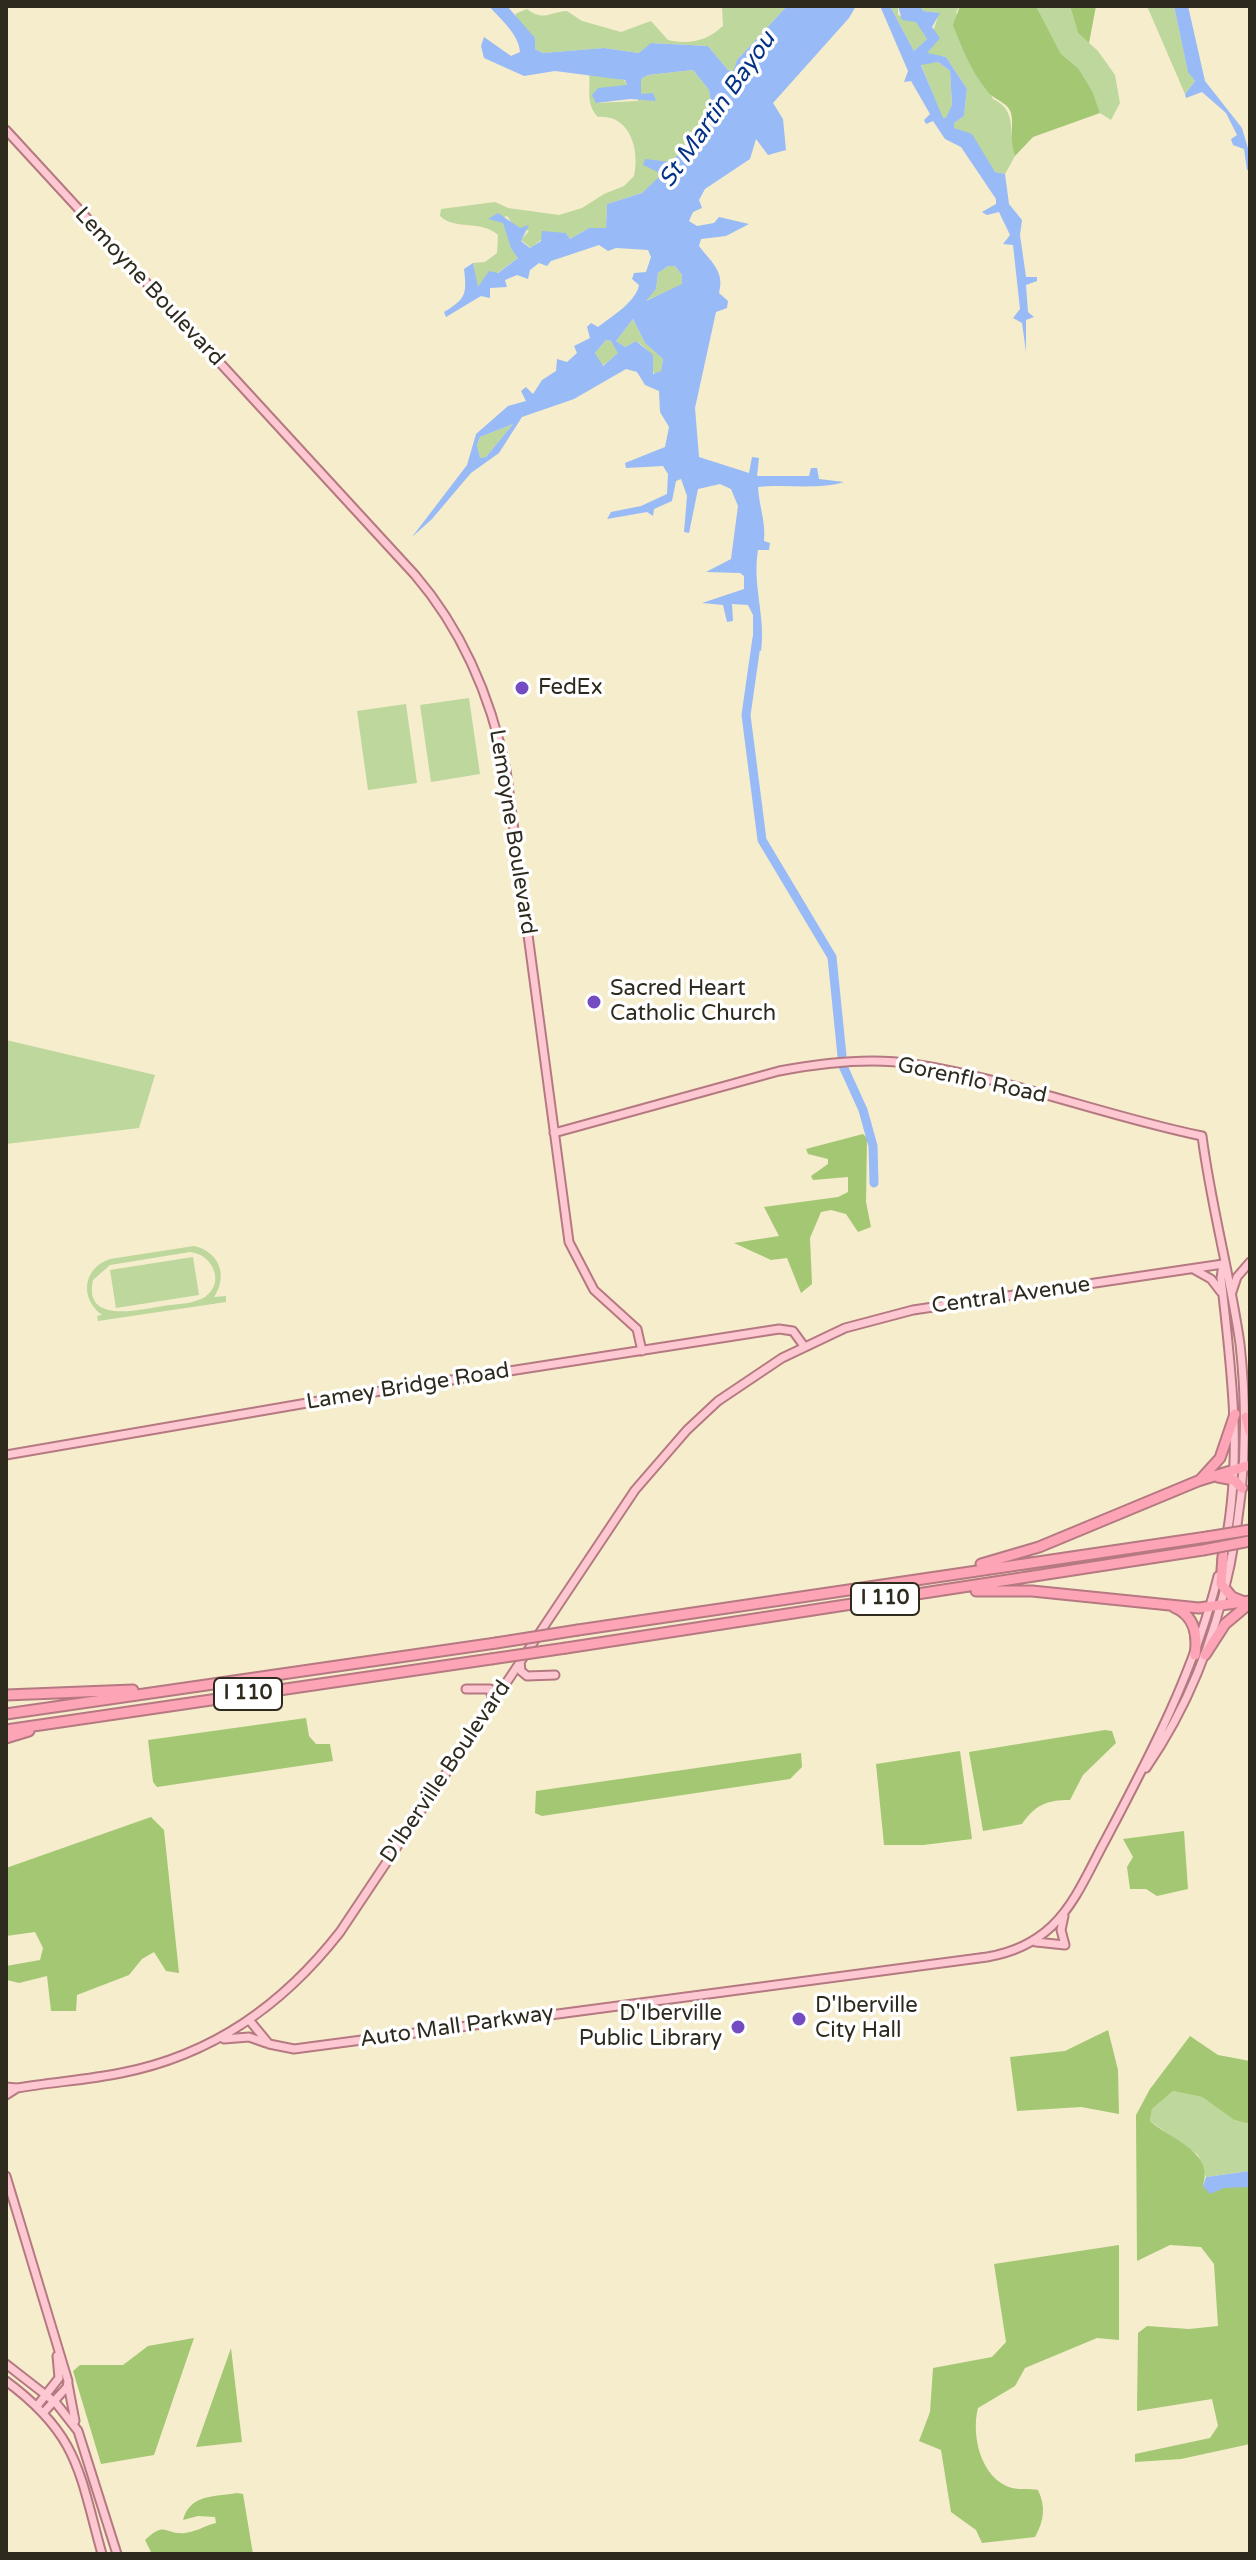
<!DOCTYPE html>
<style>
body{margin:0}
#map{position:relative;width:1256px;height:2560px;overflow:hidden;background:#f6edcd;font-family:"Varela Round",sans-serif}
canvas{display:block}
.frame{position:absolute;inset:0;border:8px solid #2e2a1e;pointer-events:none}
</style>
<div id="map">
<canvas width="1256" height="2560"></canvas>
<div class="frame"></div>
</div>
<script>
const g = document.querySelector('canvas').getContext('2d');
g.lineJoin = 'round';
function fill(path, color) {
  g.fillStyle = color;
  g.fill(path, 'evenodd');
}
function trace(path, color, width, dash) {
  g.strokeStyle = color;
  g.lineWidth = width;
  g.lineCap = dash ? 'butt' : 'round';
  g.setLineDash(dash || []);
  g.stroke(path);
}
function write(font, color, halo, rows, align = 'center') {
  g.font = font + ' "Varela Round",sans-serif';
  g.lineWidth = 7;
  g.setLineDash([]);
  g.textBaseline = 'middle';
  g.strokeStyle = halo;
  g.fillStyle = color;
  for (const [text, x, y, turn = 0] of rows) {
    g.save();
    g.translate(x, y);
    g.rotate((+turn || 0) * Math.PI / 180);
    g.textAlign = isNaN(turn) ? turn : align;
    if (halo) g.strokeText(text, 0, 0);
    g.fillText(text, 0, 0);
    g.restore();
  }
}
fill(new Path2D(`
 M722 6H787L737 60 734 72 728 70 708 46 652 43 639 53 604 48 543 53 535 49 515 14 527 9C544 22 549 12 567 11L582 21 621 32 651 21 668 40C690 45 706 41 723 26Z
 M890 6H898V15L916 21 927 39 914 51Z
 M920 6H960L956 12 993 99C1018 110 1008 133 1015 156L1005 174 995 172C978 152 979 143 954 128V123L964 116 967 89 946 57 926 54 939 13 923 11Z
 M1036 6H1070L1078 33 1098 51 1115 75 1120 103 1111 120 1100 113 1078 68 1061 54Z
 M1147 6H1174L1188 71 1195 81 1185 94Z
 M938 62 950 71 952 106 947 118 943 119 921 64Z
 M693 70 709 90 714 122 670 162 644 165 663 174 642 193 607 204 606 228H589L570 239 566 233 548 234 531 248 521 240 529 231 514 226 507 216 497 220 503 223 519 257 477 288 473 263 485 262 497 253 498 235C480 219 456 231 440 216L441 209 495 202 508 208 559 215 582 208 604 194 624 186 634 176C640 150 630 114 598 117 585 103 591 90 589 72L624 80 627 85 596 103 638 101 641 79 648 75Z
 M668 266H675L682 275V285L645 301 656 289 658 273Z
 M633 319 645 343 663 359 661 371 654 374C650 357 653 352 636 341L625 347 616 341Z
 M606 340 611 341 619 353 602 366 595 353Z
 M513 424 486 457 480 459 477 445 480 437Z
 M469 698 480 774 431 782 420 705Z
 M406 704 417 783 368 790 357 711Z
 M6 1040 155 1075 139 1128 6 1144Z
 M194 1246C220 1252 228 1276 214 1297L226 1296V1302L98 1321 97 1316 102 1315C79 1298 83 1268 110 1259ZM190 1252C212 1254 226 1282 205 1297 194 1304 176 1304 163 1306 138 1310 83 1324 93 1280L110 1265Z
 M193 1257 199 1295 116 1308 110 1270Z
 M1173 2091 1202 2097 1234 2120 1250 2124V2171L1206 2177 1198 2155 1150 2121 1152 2109Z`), '#bdd79d');
fill(new Path2D(`
 M960 6H1036L1061 54 1078 68 1092 91 1100 113 1033 137 1015 156C1009 138 1014 127 1011 113 1008 102 994 100 988 92 971 71 963 50 953 25Z
 M1070 6H1096L1089 43 1078 33Z
 M863 1134 867 1138 866 1202 871 1227 858 1232 846 1214 831 1210 821 1212 810 1238 812 1284 801 1293 787 1258 771 1260 734 1243 779 1236 764 1207 838 1197 848 1192V1177L813 1180 811 1176 828 1164V1159L808 1154 806 1149Z
 M306 1718 309 1736 316 1744H330L333 1761 157 1787 153 1782 148 1740Z
 M1105 1730 1112 1731 1116 1743 1083 1775 1070 1800C1047 1800 1035 1805 1022 1824L983 1831 969 1752Z
 M960 1751 972 1839 923 1845H884L876 1764Z
 M801 1753 802 1767 790 1779 542 1816 535 1813 536 1791Z
 M151 1817 164 1830 179 1973 166 1971 154 1952 142 1959 129 1975 77 1995 76 2011H51L47 1976 19 1983 7 1980 6 1966 40 1960 43 1948 35 1932 6 1936V1868Z
 M1184 1831 1188 1889 1157 1896 1146 1889H1130L1127 1867 1133 1857 1123 1839Z
 M1108 2030 1118 2070 1119 2114 1081 2107 1017 2111 1010 2057 1065 2051Z
 M1190 2036 1218 2055 1250 2061V2124L1234 2120 1202 2097 1173 2091 1152 2109 1150 2121C1170 2139 1215 2152 1203 2186L1250 2187V2444L1181 2459 1135 2462V2454L1210 2438 1218 2426 1212 2399 1137 2411 1138 2333 1147 2326 1189 2329 1218 2326 1214 2264 1201 2247 1170 2245 1137 2261 1136 2115 1150 2089Z
 M1119 2245V2340L1097 2338 1025 2368 1015 2386 978 2408C971 2434 980 2479 1012 2488 1020 2490 1030 2488 1038 2490 1046 2507 1044 2521 1035 2537L982 2543 976 2530 951 2512 941 2450 919 2441 930 2412 933 2368 992 2357 1006 2342 994 2264Z
 M194 2338 154 2455 101 2464 73 2371 80 2365H123L148 2346Z
 M231 2348 242 2442 196 2447Z
 M237 2493 243 2494 253 2554H152L145 2540C166 2520 164 2535 185 2533 196 2532 206 2525 216 2523L215 2517 198 2516 183 2520C190 2494 214 2497 237 2493Z`), '#a3c773');
fill(new Path2D(`
 M489 6H507L535 38V49L543 53 604 48 639 53 651 43 708 46 728 70 733 72 737 60 787 6H856L849 18 773 103 783 119 786 150 768 155 756 139 750 159 705 189 699 200 702 208 693 212 689 221 697 226 714 223 719 217 749 224 726 236 701 239 699 246C711 262 725 271 719 293L728 301 727 308 716 312 695 408 699 457 749 473 752 457 759 458 757 476H809L811 468H817L819 479 844 482C819 490 786 484 758 487 759 506 766 522 764 541L770 543 769 550H758C752 585 766 617 761 651L753 648V615L748 605 732 604 733 621 727 622 723 605 702 603 744 589V576L740 573 706 572 731 559 738 506 731 489 720 484 698 489 689 533 684 532 687 496 681 479 676 481 672 501 654 509 653 516 647 512 607 519 611 512 641 506 667 494 668 474 663 466 626 468 625 463 665 447 669 427 660 412 659 391 645 385 637 372 626 369 574 399 522 417 499 453 471 473 432 519 412 537 467 465 476 434 508 406 526 401 521 391 526 387 533 394 542 380 556 371 557 359 567 362 577 353 574 346 590 338 587 327 591 323 598 327C611 317 636 302 639 285L632 279 634 273 646 272 651 257 648 250 616 248 608 251 599 245 551 261 547 266 539 263 530 270 528 279 517 275 505 280 507 287 490 288V298L481 296 446 317 444 312C466 299 467 294 464 269L473 263 478 287 489 271 498 273 518 258 511 248 503 223 488 219 498 213 520 228 529 225 521 241 530 248 541 241 542 231 566 233 570 239 589 228H606L607 204 642 193 662 174 643 165 645 159 670 162 714 121 709 90 693 70 648 75 641 79V94L653 93 656 101 630 99 596 103 592 95 598 88 627 85 625 80 555 71 524 76 484 58 481 46 484 37 511 56 520 52C519 34 500 19 489 6ZM668 266H675L682 275V284L646 301 656 289 658 273ZM633 319 645 343 663 359 661 371 653 374V355L636 341 625 347 616 341ZM606 340 611 341 618 353 603 366 595 353ZM513 424 486 457 480 458 477 445 480 437Z
 M880 6H890L914 51 927 39 916 22 902 20 898 6H920L923 11 940 13 932 27 940 38 927 53 946 57 967 89 964 116 954 123V128L972 134 995 172 1005 174 1009 204 1022 220 1020 235 1026 277H1037V281L1026 285 1028 312 1034 317 1026 320V352L1022 323 1013 318 1020 309 1013 245 1003 244 1010 235 999 212 987 215 982 212 996 204V199L961 147 945 139 933 121 926 124 924 120 930 114 911 81 904 82 908 71ZM938 62 950 71 952 105 946 118H943L921 65Z
 M1174 6H1188L1205 81 1242 128 1250 155V170H1247L1244 149 1233 145 1231 139 1237 135 1226 113 1202 92 1186 98 1185 94 1195 81 1188 72Z
 M1250 2171V2187L1224 2188 1210 2194 1203 2186 1206 2177Z`), '#98baf6');
trace(new Path2D(`
 M757 638 746 715 762 840 832 957 843 1066 863 1110 873 1146 874 1183`), '#98baf6', 9);
const major = new Path2D(`
 M6 130 415 575C463 631 491 698 506 770L569 1242 594 1290 637 1329 642 1351
 M554 1133 779 1071C821 1063 870 1057 913 1064 1011 1079 1105 1116 1202 1136 1211 1206 1230 1274 1240 1344 1256 1488 1229 1648 1146 1768
 M1195 1270 1211 1279 1221 1292
 M1232 1292 1237 1277 1250 1262
 M6 1455 336 1398 779 1329 793 1331 804 1346
 M1222 1560C1244 1463 1232 1375 1221 1278L1223 1264
 M520 1661 521 1671 527 1676 555 1675
 M466 1689H490L493 1702
 M1064 1916 1061 1930 1065 1945
 M1036 1942 1065 1945
 M250 2021 269 2044 294 2049 987 1957C1011 1953 1033 1944 1052 1926 1076 1903 1090 1868 1106 1839 1151 1754 1195 1670 1218 1576
 M224 2039 249 2037 266 2043
 M6 2087 17 2088C52 2082 87 2080 121 2073 213 2055 283 2005 340 1932L635 1490 687 1430 718 1401 782 1358 845 1328 913 1310 1223 1264
 M6 2095 17 2088
 M6 2176 68 2381 67 2387 44 2412
 M6 2364 56 2403 78 2431 117 2554
 M6 2381C79 2435 79 2472 102 2554
 M68 2384 75 2421
 M37 2406 59 2378 57 2356`);
const highway = new Path2D(`
 M1246 1417 1250 1432
 M1218 1477 1234 1480 1242 1488
 M1200 1480 1220 1458 1235 1414
 M1223 1556 1221 1584 1232 1597 1242 1601
 M981 1564 1039 1547 1198 1481 1250 1465
 M976 1591H1032L1199 1608 1250 1601
 M1174 1607C1195 1616 1198 1635 1195 1655
 M578 1630 1207 1537
 M566 1648 1203 1550
 M1205 1655 1225 1624 1250 1603
 M6 1695 133 1690
 M6 1714 496 1643
 M6 1730 491 1659
 M6 1738 29 1731`);
trace(major, '#b57981', 11);
trace(highway, '#b57981', 13);
trace(major, '#fec8d3', 7);
trace(highway, '#fda4b6', 9);
const highwayBridge = new Path2D(`
 M1207 1537 1250 1530
 M1203 1550 1250 1541
 M496 1643 578 1630
 M491 1659 566 1648`);
trace(highwayBridge, '#b57981', 13, []);
trace(highwayBridge, '#fda4b6', 9);
for (const [x, y, r, color] of [
 [522,688,8,"#734bc3"],
 [594,1002,8,"#734bc3"],
 [799,2019,8,"#734bc3"],
 [738,2027,8,"#734bc3"]
]) {
  const dot = new Path2D();
  dot.arc(x, y, r, 0, 2 * Math.PI);
  g.fillStyle = color;
  g.fill(dot);
  trace(dot, '#fff', 3);
}
for (const [x, y, w] of [
 [885,1599,68],
 [248,1694,68]
]) {
  const box = new Path2D();
  box.roundRect(x - w / 2, y - 16, w, 32, 6);
  g.fillStyle = '#fff';
  g.fill(box);
  trace(box, '#2e2a1e', 2);
}
write('bold 20px', '#2e2a1e', null, [
 ["I 110",885,1599],
 ["I 110",248,1694]
]);
write('22px', '#2e2a1e', '#fff', [
 ["Lemoyne Boulevard",149,287,47],
 ["Lemoyne Boulevard",512,832,81],
 ["Gorenflo Road",972,1081,12],
 ["Central Avenue",1011,1296,-8],
 ["Lamey Bridge Road",408,1387,-9],
 ["D'Iberville Boulevard",446,1772,-56],
 ["Auto Mall Parkway",457,2027,-8]
]);
write('22px', '#2e2a1e', '#fff', [
 ["FedEx",538,688],
 ["Sacred Heart",610,989],
 ["Catholic Church",610,1014],
 ["D'Iberville",815,2006],
 ["City Hall",815,2031],
 ["D'Iberville",722,2014,"right"],
 ["Public Library",722,2039,"right"]
], 'left');
write('italic 24px', '#053286', '#fff', [
 ["St Martin Bayou",718,110,-55]
]);
</script>
